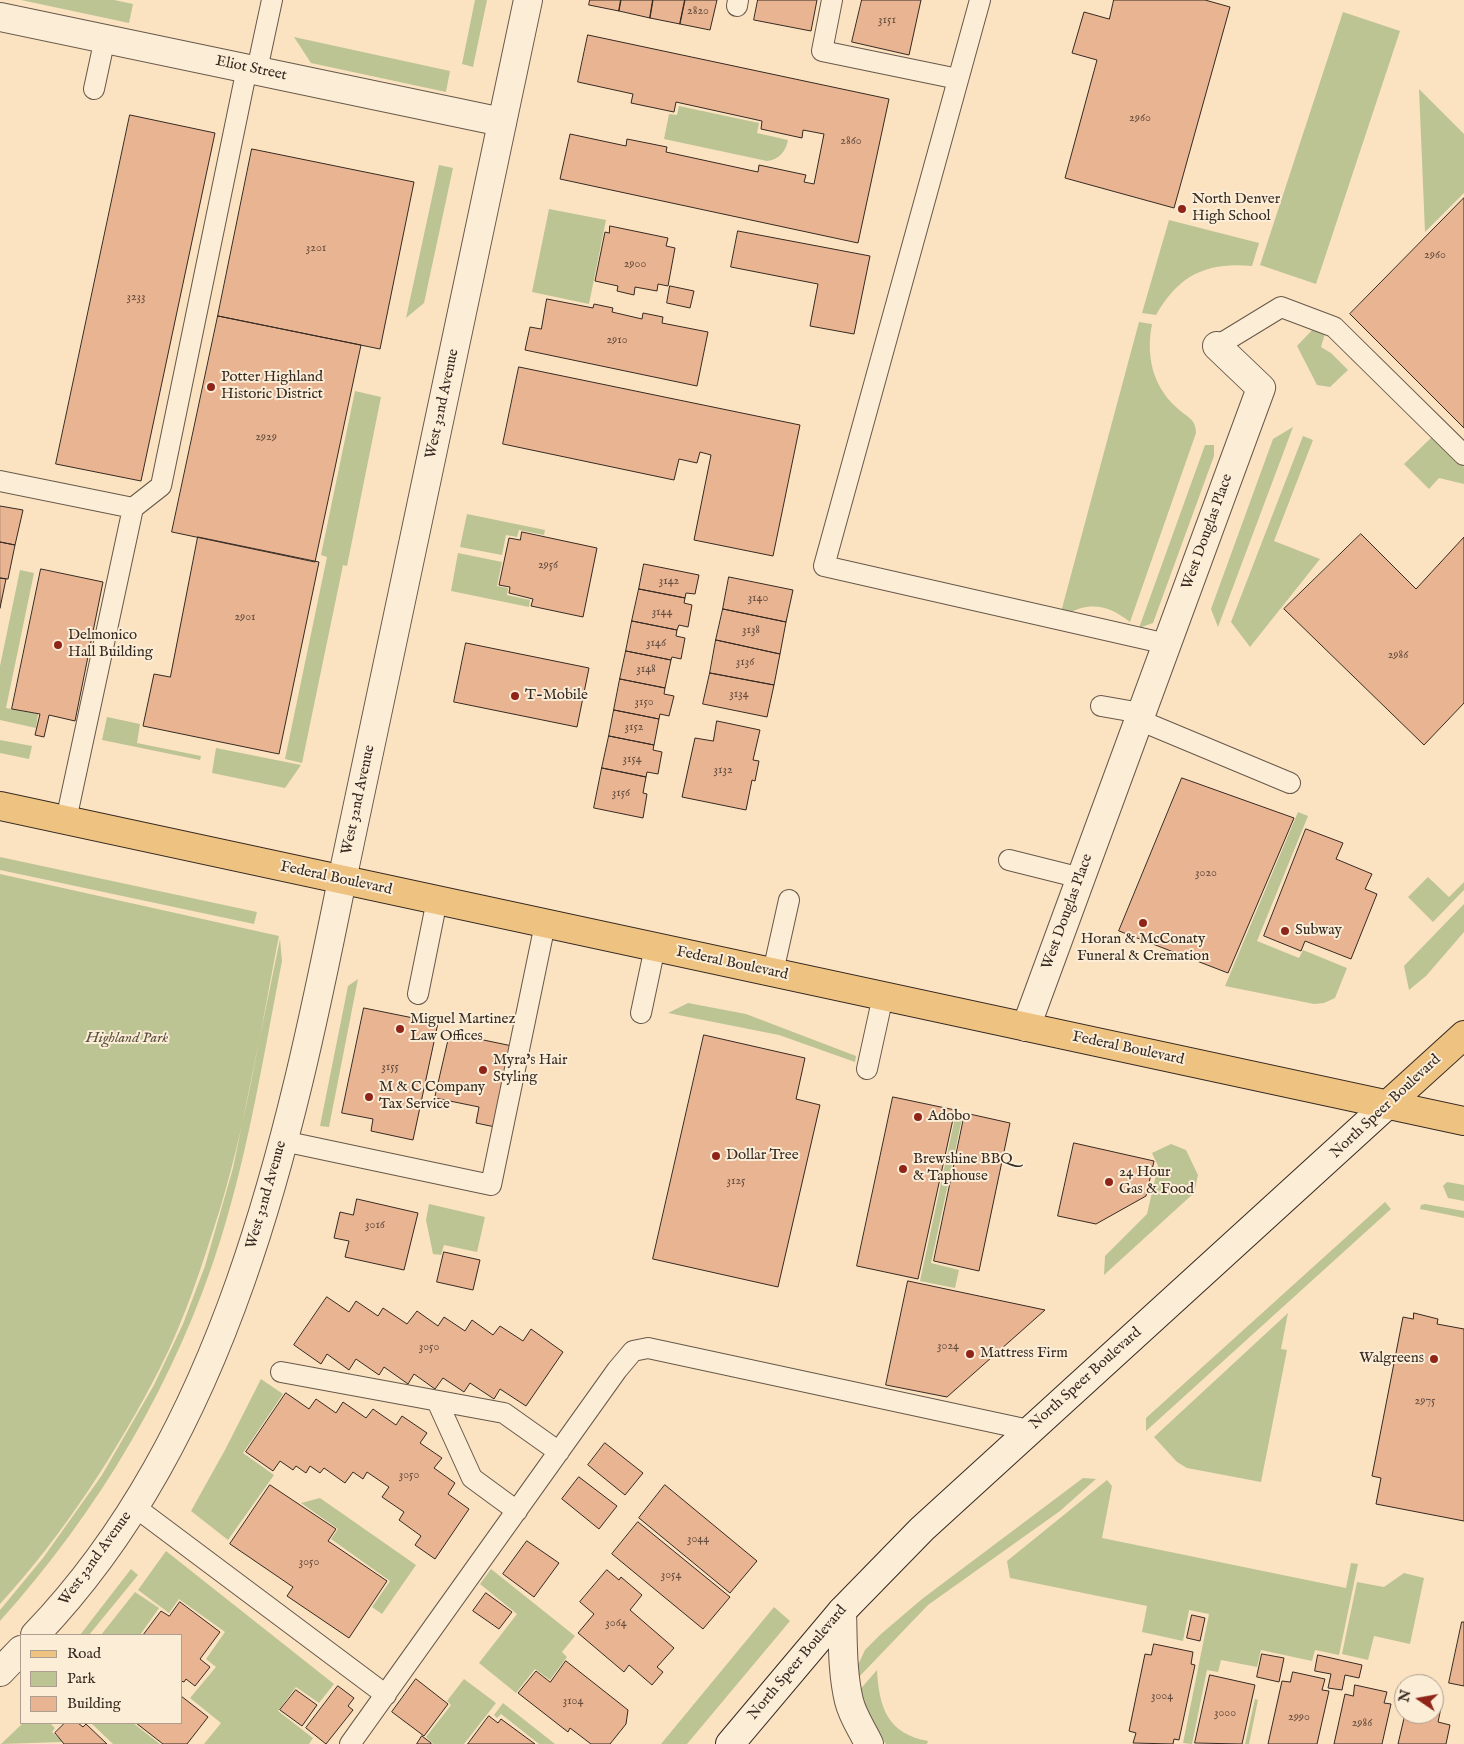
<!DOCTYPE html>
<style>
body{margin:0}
#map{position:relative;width:1464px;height:1744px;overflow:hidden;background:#fbe3c1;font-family:"IM FELL English",serif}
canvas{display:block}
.legend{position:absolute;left:20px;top:1634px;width:162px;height:90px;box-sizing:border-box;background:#fcedd7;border:1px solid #ad9f8f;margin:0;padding:6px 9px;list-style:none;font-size:15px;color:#362a22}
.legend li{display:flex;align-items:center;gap:10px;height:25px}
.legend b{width:25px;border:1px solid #ad9f8f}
.north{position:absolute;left:1394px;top:1674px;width:50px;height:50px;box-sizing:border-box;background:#fcedd7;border:1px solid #ad9f8f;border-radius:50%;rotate:282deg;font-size:14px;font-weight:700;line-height:20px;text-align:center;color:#362a22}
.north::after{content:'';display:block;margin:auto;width:18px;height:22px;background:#8f2418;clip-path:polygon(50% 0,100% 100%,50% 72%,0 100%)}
</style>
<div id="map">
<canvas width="1464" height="1744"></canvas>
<ul class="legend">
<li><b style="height:6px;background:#eec280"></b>Road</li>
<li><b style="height:14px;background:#bcc494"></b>Park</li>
<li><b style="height:14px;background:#e9b492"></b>Building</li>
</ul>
<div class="north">N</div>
</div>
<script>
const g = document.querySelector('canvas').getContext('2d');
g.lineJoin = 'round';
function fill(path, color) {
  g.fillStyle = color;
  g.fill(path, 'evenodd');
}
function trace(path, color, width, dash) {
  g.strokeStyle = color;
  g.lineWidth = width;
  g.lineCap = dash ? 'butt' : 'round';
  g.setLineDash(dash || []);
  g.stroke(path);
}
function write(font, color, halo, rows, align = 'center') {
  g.font = font + ' "IM FELL English",serif';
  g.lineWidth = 4;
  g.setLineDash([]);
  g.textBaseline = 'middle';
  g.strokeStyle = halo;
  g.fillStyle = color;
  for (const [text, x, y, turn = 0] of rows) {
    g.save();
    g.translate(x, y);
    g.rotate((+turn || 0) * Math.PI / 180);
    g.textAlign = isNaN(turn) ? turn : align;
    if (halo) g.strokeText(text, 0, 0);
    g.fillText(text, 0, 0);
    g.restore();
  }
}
fill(new Path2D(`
 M21 0H114L133 4 129 23Z
 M475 0H487L473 67 462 64Z
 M1343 12 1400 31 1316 284 1260 265Z
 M294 37 450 71 446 92 311 63Z
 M1419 89 1464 134V193L1425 232Z
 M679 106 759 123 757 133 788 140C786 151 779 160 767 161L664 139 669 114 677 115Z
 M439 165 453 168 424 303 406 318Z
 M549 209 606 220 589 304 532 292Z
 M1169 220 1259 243 1252 266C1206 262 1179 275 1156 315L1142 313Z
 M1139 322 1152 324C1146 355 1152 385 1176 407 1186 417 1196 418 1196 433L1130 622C1110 606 1090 601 1068 614L1061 612Z
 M1315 327 1326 330 1321 347 1331 353 1348 370 1330 387 1317 385 1297 346Z
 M355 391 381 397 347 566 343 565 302 763 285 759 327 557 321 555Z
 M1293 427 1218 627 1211 609 1273 439Z
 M1303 436 1313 440 1274 541 1320 559 1250 647 1231 622Z
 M1433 436 1464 467V484L1439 478 1429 489 1404 464Z
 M1205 445H1214V456L1153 623 1139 628Z
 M467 514 545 530 544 535 519 530 517 537 506 535 502 555 460 547Z
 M458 553 502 562 497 586 508 588 507 595 530 600 529 607 451 591Z
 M20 570 34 573 6 708 38 714 36 728 0 720V666Z
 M107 717 140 724 137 743 201 756 200 760 102 740Z
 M0 740 32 746 29 759 0 753Z
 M216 748 301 765 285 788 212 773Z
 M1298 812 1308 816 1257 941 1299 958 1303 950 1347 968 1335 998 1324 1003 1314 1004 1225 986Z
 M0 857 257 912 254 924 0 870Z
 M0 874 279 936C261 1027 247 1120 220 1209 203 1262 186 1317 160 1368 117 1452 64 1534 0 1604Z
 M1428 877 1449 897 1464 882V890L1433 922 1408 897Z
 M1464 904V932L1426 976 1409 990 1404 966Z
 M280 939 282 961C264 1053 249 1148 221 1238 177 1380 99 1511 0 1621V1610L43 1558 102 1475 154 1385 183 1324 205 1266 233 1168Z
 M358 979 329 1127 320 1126 348 986Z
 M688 1003 746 1014 856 1056 855 1062 779 1035 668 1013Z
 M956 1113 963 1114 931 1263 959 1270 955 1288 920 1281Z
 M1171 1144 1186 1150 1198 1175 1194 1193 1104 1275 1105 1256 1147 1214 1158 1166 1152 1153Z
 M1447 1182 1464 1185V1201L1448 1198 1443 1186Z
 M1385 1202 1391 1209 1146 1431V1418Z
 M429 1204 485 1217 477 1252 444 1245 441 1255 433 1254 426 1220Z
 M1425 1204 1464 1211V1218L1420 1209 1421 1205Z
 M1288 1313 1281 1349 1287 1350 1261 1482 1187 1468 1177 1462 1154 1437Z
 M261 1379 283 1394 243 1453 274 1475 228 1540 191 1511 225 1450Z
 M1083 1478 1096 1479 1060 1511 928 1605 857 1679V1667L865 1650 881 1634 922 1599Z
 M1107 1480 1112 1486 1102 1538 1346 1588 1351 1563 1358 1564 1339 1655 1315 1650 1312 1661 1261 1650 1257 1667 1221 1660 1218 1672 1207 1670 1192 1744 1183 1743 1209 1614 1189 1610 1183 1641 1142 1632 1147 1606 1010 1578 1007 1561Z
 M320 1498 416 1565 382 1614 372 1607 390 1581 331 1539 338 1529 301 1503Z
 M166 1551 334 1684 319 1703 296 1687 278 1711 313 1738 309 1744H204L221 1723 190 1698 216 1667 206 1659 225 1632 179 1599 169 1613 138 1590Z
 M131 1569 138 1575 89 1635H80Z
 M491 1569 575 1636 562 1652 567 1657 550 1680 535 1669 516 1693 479 1663 517 1614 480 1584Z
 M1404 1573 1424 1578 1410 1644 1374 1636 1368 1660 1342 1654 1357 1582 1384 1587Z
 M135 1592 159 1608 140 1635H101Z
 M774 1607 790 1621 687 1744H661Z
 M877 1670C879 1708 888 1734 928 1741L927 1744H886L868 1721 857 1693Z
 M464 1679 496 1703 464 1744H433L426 1737 451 1705 447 1701Z
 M1255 1699 1258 1700 1249 1744H1245Z
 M503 1703 555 1744H539L501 1714 497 1718 494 1715Z
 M23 1723H50L55 1728 52 1732 63 1742 1 1744Z
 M91 1723H133L160 1744H113Z`), '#bcc494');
const building = new Path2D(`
 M590 0H621L619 11 589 5Z
 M621 0H653L650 18 619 11Z
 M653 0H685L680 24 650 18Z
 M685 0H717L710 30 680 24Z
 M758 0H817L811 31 754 20Z
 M862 0H921L909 55 852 42Z
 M1114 0H1205L1230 7 1174 208 1065 178 1097 60 1072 53 1084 12 1109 19Z
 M588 35 889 99 858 243 560 179 570 134 626 146 627 139 667 147 666 152 758 172 759 165 806 175 804 182 814 184 824 134 803 130 802 138 761 129 762 121 676 102 674 112 631 103 633 94 578 82Z
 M130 115 215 133 141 481 56 464Z
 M252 149 414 182 380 349 218 316Z
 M1464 198V428L1350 314Z
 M610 226 668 238 666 246 675 248 668 286 658 284 657 291 635 287 634 295 617 291 618 286 595 281 605 232 609 233Z
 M738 231 870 256 854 334 810 326 818 284 731 267Z
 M670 286 694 291 690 308 667 303Z
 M547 299 593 308 594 304 613 308 612 312 642 319 643 313 663 317 662 323 708 332 697 386 525 350 530 327 541 329Z
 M218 316 361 345 315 562 172 532Z
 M519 367 800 425 773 556 694 540 711 455 700 452 697 463 679 459 674 480 503 444Z
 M0 506 23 510 15 545 0 542Z
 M522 532 597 548 583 617 531 606 533 599 509 593 510 587 499 585 509 538 520 540Z
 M1361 534 1416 589 1464 537V703L1424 745 1284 609Z
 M198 537 319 562 279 754 143 726 154 674 170 677Z
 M0 542 15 545 8 579 0 578Z
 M644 564 699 575 695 594 686 593 685 598 639 589Z
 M41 569 103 582 75 721 49 715 44 737 35 735 40 714 12 709Z
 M729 577 793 590 786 622 723 609Z
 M0 578 6 579 0 608Z
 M639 589 685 598 684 603 692 605 688 627 679 625 677 630 632 621Z
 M723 609 786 622 780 654 716 640Z
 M632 621 677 630 676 636 685 638 681 659 672 657 671 660 626 651Z
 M716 640 780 654 774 685 710 673Z
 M466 643 589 668 577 727 454 702Z
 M626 651 671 660 665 688 620 679Z
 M710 673 774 685 767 717 703 704Z
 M620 679 665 688 664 694 674 696 669 716 660 714 659 719 614 710Z
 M614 710 659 719 654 745 609 736Z
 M717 721 760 730 753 760 759 761 755 781 752 780 746 810 682 797 695 738 713 741Z
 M609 736 654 745 653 750 662 752 658 774 647 772 646 777 602 768Z
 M602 768 646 777 643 793 647 794 643 818 594 808Z
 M1182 778 1294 818 1228 973 1119 931Z
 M1306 829 1343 843 1336 859 1372 874 1365 889 1377 894 1351 959 1305 941 1301 951 1264 936Z
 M364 1008 438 1023 413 1140 371 1131 373 1119 342 1113Z
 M450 1033 517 1047 500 1128 476 1123 479 1107 435 1098Z
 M704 1035 805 1058 796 1099 820 1105 778 1287 653 1259Z
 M893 1097 955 1110 918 1279 857 1266Z
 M965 1113 1010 1123 979 1271 934 1261Z
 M1074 1143 1154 1161 1146 1196 1096 1224 1058 1216Z
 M357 1199 418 1213 404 1270 345 1257 349 1241 334 1238 340 1212 353 1215Z
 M444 1252 480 1260 473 1290 437 1282Z
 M908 1281 1045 1310 947 1397 886 1385Z
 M327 1297 349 1312 356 1301 378 1316 383 1308 407 1324 417 1311 438 1326 444 1317 465 1331 472 1320 493 1335 500 1326 523 1341 531 1329 563 1352 526 1406 500 1389 494 1399 470 1383 464 1392 443 1378 435 1389 414 1374 408 1384 384 1367 379 1375 356 1359 349 1370 327 1354 321 1364 294 1345Z
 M1414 1313 1438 1319 1437 1324 1464 1329V1521L1376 1504 1381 1478 1372 1476 1403 1317 1413 1319Z
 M286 1393 309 1409 316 1399 336 1413 343 1402 366 1418 373 1409 396 1425 402 1416 427 1433 420 1443 442 1458 434 1468 455 1483 448 1494 469 1509 435 1559 415 1545 421 1536 399 1520 404 1512 382 1497 389 1487 367 1472 363 1479 353 1472 345 1483 324 1468 320 1473 310 1466 306 1473 296 1466 293 1470 280 1461 273 1471 246 1452Z
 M605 1443 643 1473 625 1495 588 1465Z
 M579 1477 617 1506 599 1529 562 1499Z
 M270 1485 336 1529 328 1541 387 1581 349 1638 287 1596 293 1587 230 1544Z
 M665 1485 757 1561 730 1593 639 1518Z
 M638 1522 730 1597 703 1629 612 1554Z
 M527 1541 559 1563 534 1597 503 1574Z
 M607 1570 619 1580 621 1577 642 1595 630 1610 674 1648 657 1667 663 1672 652 1685 629 1665 624 1672 578 1633 594 1614 580 1602Z
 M486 1593 512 1612 499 1629 473 1611Z
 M180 1602 220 1632 200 1659 210 1667 195 1686 186 1679 184 1682 181 1681V1635H143L161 1611 169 1616Z
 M1192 1615 1205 1618 1200 1641 1187 1638Z
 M1462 1622H1464V1686L1449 1683Z
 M1154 1644 1193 1652 1191 1664 1195 1665 1179 1740 1174 1739 1173 1744 1133 1743 1136 1733 1129 1731 1145 1654 1151 1655Z
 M1262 1654 1284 1658 1279 1682 1257 1677Z
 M1318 1655 1362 1665 1359 1678 1345 1675 1342 1690 1328 1688 1331 1674 1315 1671Z
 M566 1661 628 1710 626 1724 610 1744H591L570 1728 568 1732 518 1693 536 1671 550 1682Z
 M1293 1672 1325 1679 1322 1690 1329 1691 1317 1744H1268L1282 1681 1290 1682Z
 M1210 1675 1255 1685 1242 1744 1195 1743Z
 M416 1679 448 1704 424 1736 392 1712Z
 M1355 1685 1387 1692 1384 1703 1391 1704 1382 1744H1334L1345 1694 1353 1696Z
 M338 1686 354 1698 348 1706 353 1710 326 1744 306 1728Z
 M296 1690 317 1705 302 1726 280 1710Z
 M181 1696 208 1717 187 1744H163L136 1723H181Z
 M1434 1706 1441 1708 1438 1722 1450 1725 1446 1744H1398L1405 1714 1416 1717 1417 1714H1434Z
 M489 1716 498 1723 501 1719 535 1744H468Z
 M65 1723H78L83 1727 86 1724 107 1744H64L55 1733Z
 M422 1736 431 1743V1744H417Z`);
fill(building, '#e9b492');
trace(building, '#362a22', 1);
const service = new Path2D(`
 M832 0 822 51 958 79
 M980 0 824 566 1167 644
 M737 6 738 0
 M257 70 272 0
 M94 89 105 38
 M1217 346 1281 307 1334 327 1464 455
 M0 481 133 508
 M1101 706 1141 713
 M1139 720 1290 783
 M66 820 133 508 161 486 247 68
 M1009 860 1081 878
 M773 972 789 900
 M418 994 437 900
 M641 1013 655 947
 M867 1069 883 996
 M283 1141 491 1185 545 924
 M281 1372 504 1413 559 1452
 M437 1401 472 1478 517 1511
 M135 1507 386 1695
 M350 1744 617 1370 633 1351 648 1348 1029 1430`);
const minor = new Path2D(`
 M0 17 502 122
 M1026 1027 1261 388 1217 346
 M842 1611C843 1641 842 1672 849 1701 853 1717 862 1729 869 1744
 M35 1635C227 1435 289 1143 342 880
 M0 1672 21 1650`);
const tertiary = new Path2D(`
 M342 880 528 0`);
const secondary = new Path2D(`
 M730 1744 842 1611 922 1529 1387 1105`);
const primary = new Path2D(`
 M0 806 1464 1121
 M1387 1105 1464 1035`);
trace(service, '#67584a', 22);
trace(minor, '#67584a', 30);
trace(tertiary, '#67584a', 30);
trace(secondary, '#362a22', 30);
trace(primary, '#362a22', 30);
trace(service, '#fcedd7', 20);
trace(minor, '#fcedd7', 28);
trace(tertiary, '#fcedd7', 28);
trace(secondary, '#fcedd7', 28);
trace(primary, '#eec280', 28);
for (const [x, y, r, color] of [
 [1182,209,5,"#8f2418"],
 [211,387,5,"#8f2418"],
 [58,645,5,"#8f2418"],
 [515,696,5,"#8f2418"],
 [1143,923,5,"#8f2418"],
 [1285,931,5,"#8f2418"],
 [400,1029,5,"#8f2418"],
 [483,1070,5,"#8f2418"],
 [369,1097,5,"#8f2418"],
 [918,1117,5,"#8f2418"],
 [716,1156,5,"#8f2418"],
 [903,1169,5,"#8f2418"],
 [1109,1182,5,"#8f2418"],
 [970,1354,5,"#8f2418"],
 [1434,1359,5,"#8f2418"]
]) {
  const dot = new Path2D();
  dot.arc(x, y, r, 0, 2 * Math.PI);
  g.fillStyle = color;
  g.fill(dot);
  trace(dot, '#fcedd7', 2);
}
write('12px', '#634c3e', null, [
 ["2820",698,12],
 ["3151",887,21],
 ["2960",1140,119],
 ["2860",851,142],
 ["3201",316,249],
 ["2960",1435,256],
 ["2900",635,265],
 ["3233",136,298],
 ["2910",617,341],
 ["2929",266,438],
 ["2956",548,566],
 ["3142",669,582],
 ["3140",758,599],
 ["3144",662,613],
 ["2901",245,618],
 ["3138",751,631],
 ["3146",656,644],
 ["2986",1398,656],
 ["3136",745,663],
 ["3148",646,670],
 ["3134",739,695],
 ["3150",644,703],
 ["3152",634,728],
 ["3154",632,760],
 ["3132",723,771],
 ["3156",621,794],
 ["3020",1206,874],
 ["3155",390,1068],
 ["3125",736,1182],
 ["3016",375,1226],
 ["3024",948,1347],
 ["3050",429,1348],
 ["2975",1425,1402],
 ["3050",409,1476],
 ["3044",698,1540],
 ["3050",309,1563],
 ["3054",671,1576],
 ["3064",616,1624],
 ["3004",1162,1697],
 ["3104",573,1702],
 ["3000",1225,1714],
 ["2990",1299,1718],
 ["2986",1362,1724]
]);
write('15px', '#362a22', '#fcedd7', [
 ["Eliot Street",251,69,12],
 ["West 32nd Avenue",443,404,-78],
 ["West Douglas Place",1208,532,-70],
 ["West 32nd Avenue",359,800,-78],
 ["Federal Boulevard",336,879,12],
 ["West Douglas Place",1068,912,-70],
 ["Federal Boulevard",732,964,12],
 ["Federal Boulevard",1128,1049,12],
 ["North Speer Boulevard",1386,1107,-43],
 ["West 32nd Avenue",267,1195,-74],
 ["North Speer Boulevard",1086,1379,-42],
 ["West 32nd Avenue",96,1559,-54],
 ["North Speer Boulevard",798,1663,-50]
]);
write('15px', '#362a22', '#fcedd7', [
 ["North Denver",1192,200],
 ["High School",1192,217],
 ["Potter Highland",221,378],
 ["Historic District",221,395],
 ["Delmonico",68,636],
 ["Hall Building",68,653],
 ["T-Mobile",525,696],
 ["Subway",1295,931],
 ["Horan & McConaty",1143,940,"center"],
 ["Funeral & Cremation",1143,957,"center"],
 ["Miguel Martinez",410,1020],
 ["Law Offices",410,1037],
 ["Myra's Hair",493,1061],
 ["Styling",493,1078],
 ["M & C Company",379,1088],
 ["Tax Service",379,1105],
 ["Adobo",928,1117],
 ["Dollar Tree",726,1156],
 ["Brewshine BBQ",913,1160],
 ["& Taphouse",913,1177],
 ["24 Hour",1119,1173],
 ["Gas & Food",1119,1190],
 ["Mattress Firm",980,1354],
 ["Walgreens",1424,1359,"right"]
], 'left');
write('italic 15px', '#58503e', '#fcedd7', [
 ["Highland Park",127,1039]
]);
</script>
